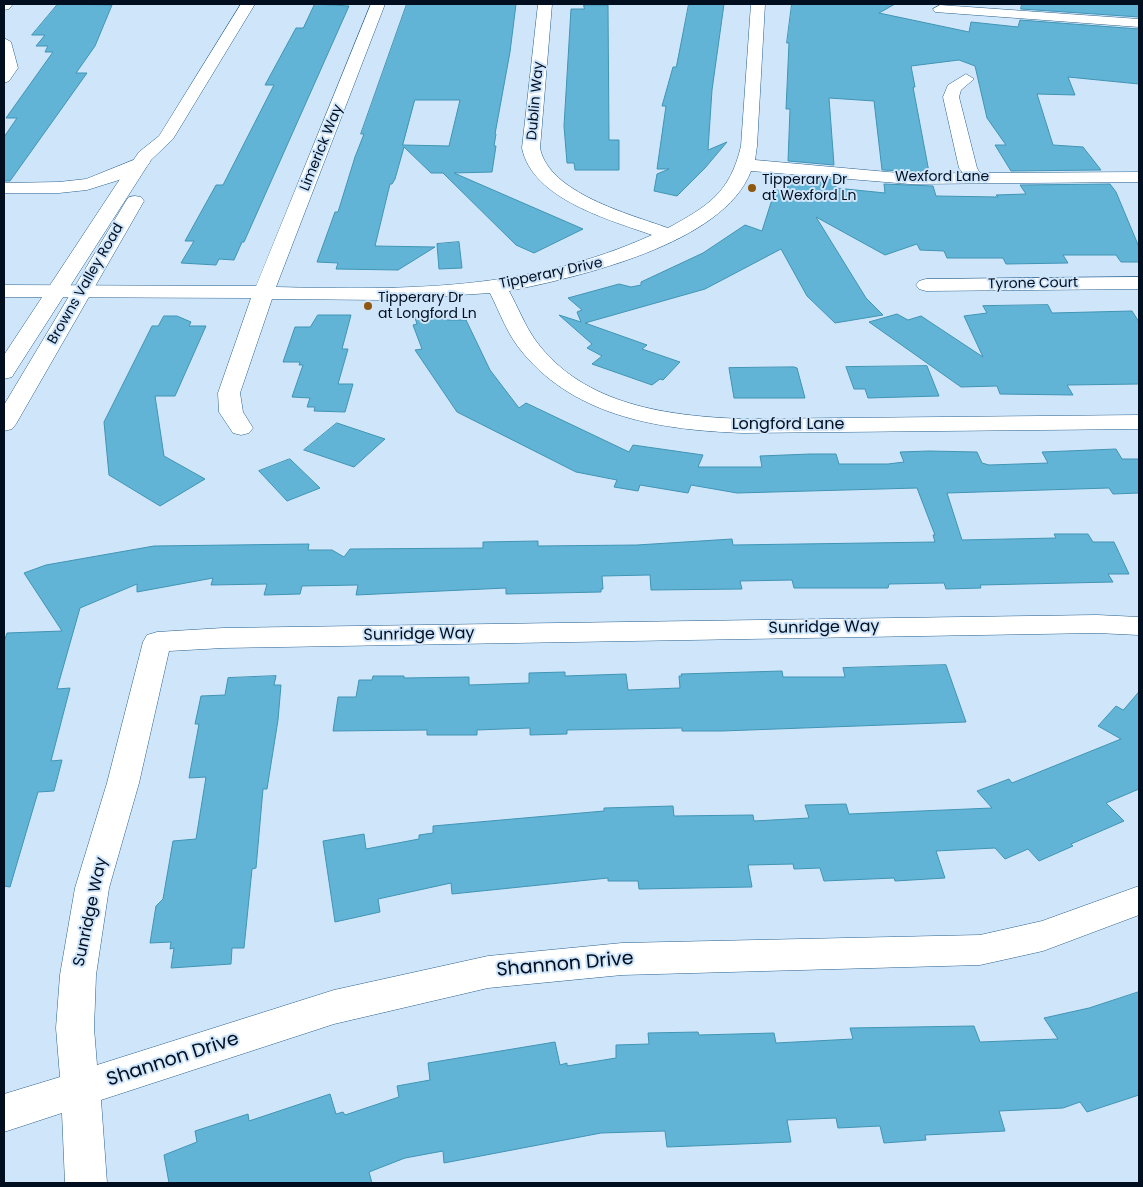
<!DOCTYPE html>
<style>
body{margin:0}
#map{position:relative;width:1143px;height:1187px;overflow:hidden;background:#cfe5fa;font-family:Poppins,sans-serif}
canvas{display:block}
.frame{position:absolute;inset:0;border:5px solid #000e20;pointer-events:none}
</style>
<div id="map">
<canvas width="1143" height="1187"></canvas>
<div class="frame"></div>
</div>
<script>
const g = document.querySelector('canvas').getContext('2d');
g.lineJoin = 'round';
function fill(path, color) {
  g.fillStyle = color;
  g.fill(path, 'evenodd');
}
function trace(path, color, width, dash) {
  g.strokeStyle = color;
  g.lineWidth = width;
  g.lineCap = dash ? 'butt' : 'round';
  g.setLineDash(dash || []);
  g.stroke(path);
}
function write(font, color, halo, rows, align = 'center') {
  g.font = font + ' Poppins,sans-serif';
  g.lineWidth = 4;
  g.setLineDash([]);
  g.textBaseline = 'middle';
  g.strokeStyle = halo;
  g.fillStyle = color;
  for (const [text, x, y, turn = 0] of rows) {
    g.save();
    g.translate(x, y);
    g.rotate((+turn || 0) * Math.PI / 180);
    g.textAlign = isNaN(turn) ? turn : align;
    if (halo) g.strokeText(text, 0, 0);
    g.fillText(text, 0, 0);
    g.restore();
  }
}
const building = new Path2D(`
 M58 4 112 5 95 46 76 73H87L10 181H4V137L17 118H6L53 52H45L48 46H36L45 35H32Z
 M315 4 349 6 244 242H242L234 260 219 259 216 265 181 263 194 241H185L216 185H223L274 85H265L296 28H303Z
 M407 4H516L510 52 495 134H496L494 146H496L492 172 454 173 583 229 534 253 516 245 443 173H431L404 147 395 179 392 184H390L375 246 435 247 398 270 336 269 338 263 317 262 335 212H338L355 157 364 134H361ZM415 100H460L449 146 403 145Z
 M689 4H724L712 90 708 150 727 142 705 168 677 196 654 191 657 174 669 169H657L666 106H662L673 67H676Z
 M792 4H895L879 13 969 32 971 22 1018 27 1020 20 1139 29V84L1068 77 1075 95 1037 94 1053 145 1083 147 1101 170 1011 171 995 145H1006L987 118 975 66 959 60 911 66 915 87H913L929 172 882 170 874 101 829 98 834 165 788 161 790 109H786L789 43H787Z
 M1022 4H1139V17L1021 9Z
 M584 5H608L609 140H619V170H575L574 163H567L564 126 571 9H584Z
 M787 176 835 180 836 188 885 193 884 184 933 186 936 196 998 197 996 195 1026 194 1020 185 1110 184 1116 192 1139 247V262H1121L1116 255H1063L1068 263 1006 264 1003 258H947L944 251 920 250 917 244 885 255 816 217 866 298 883 315 835 323 807 296 781 249 705 289 585 323 647 345 642 349 680 362 663 380 660 379 652 385 592 364 602 356 587 348 592 344 559 315 581 322 577 312 582 310 568 298 619 284 631 287 641 285V282L703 253 745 225 762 231 775 190 787 191Z
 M459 242 462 268 439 269 437 244Z
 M1048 305 1052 313 1132 311 1139 322V384L1067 385 1073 395 1000 394 997 386 961 387 869 322 897 314 908 320 921 316 983 357 964 316 987 313 983 306Z
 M318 315H351L342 349H348L338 384H353L345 412 314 411 315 407H307L310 398 292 397 303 365H299L300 362H283L295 327H310Z
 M444 315 447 320H466L490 370 519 408 526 403 629 452 633 445 703 455 698 467H762L760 456 810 454H836L839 464H888L904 462 900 452 929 451 977 452 982 463 989 465 1048 463 1042 452 1116 449 1122 459H1139V493L1113 494 1109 488 947 493 962 540 1056 538 1054 534H1088L1093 542H1114L1129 574H1108L1113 582 980 585 981 588 946 589 944 583 889 584 888 588H794L792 580 740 581 742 589 651 590 650 575 602 576 603 589H601V592L506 594V588L356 595 358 585 302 586 300 594 264 595 267 584 211 585 213 578 137 592V584L80 608 57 689 70 688 51 761 62 760 54 791 38 792 10 887 4 886V642L7 633 62 631 24 573 46 565 154 546 309 544 308 550H332L344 557 350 549 483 548V542L538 541V546L637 545 732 539 733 545 935 542 933 535H935L917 488 737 493 691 485 688 493 640 485 638 491 614 487 617 480 576 472 457 412 415 350 422 349 413 325 417 324 415 318Z
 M164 316H177L191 322 189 326H206L175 396H155L164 456 205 479 160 506 109 475 104 422 152 326H158Z
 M927 366 939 396 868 398 865 389H854L846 367Z
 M794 367 797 368 805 398H734L729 368Z
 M337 423 385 439 354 467 304 450Z
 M290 459 320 488 287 501 259 471Z
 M946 665 966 722 722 731H682V728L567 730V734L530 735V728L477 730V735H427V730L333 731 338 697H356L359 680H372L373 676H404V678L469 677V685L529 683V673L565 672V676L626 674 628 690 680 688 679 676H682L681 674 782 671 783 677H845L843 668Z
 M276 676 274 685H281L278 720 267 789H263L256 868 252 869 244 948H232L231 964 171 968 174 948 170 949 171 942 150 943 156 906 163 899 173 841 196 839 206 777 189 778 199 724H195L201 696 225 695 228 678Z
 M1139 692V789L1106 803 1124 821 1071 844 1073 846 1039 861 1028 849 1005 859 995 848 936 851 945 878 895 881 894 878 824 881 820 868 794 869 793 864 748 865 752 887 639 889 638 881H608V878L452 894 451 883 378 899 380 912 335 922 323 841 364 834 366 849 419 839V835L433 833V826L604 811V808L673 806 674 816 753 815 754 821 809 818 805 805 846 804 849 814 992 808 977 791 1009 779 1012 783 1121 739 1098 726 1116 706 1123 710Z
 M1139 992V1095L1087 1112 1080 1102 1063 1108 999 1111 1005 1131 925 1135 926 1140 884 1143 880 1126 838 1128 836 1118 787 1120 791 1142 667 1147 665 1131 601 1133 444 1163 443 1151 405 1158 369 1172 372 1183H169L164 1155 197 1142 195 1131 248 1114 249 1121 330 1094 336 1114 343 1112 345 1115 399 1097 397 1086 430 1080 428 1063 555 1042 560 1065 567 1063V1066L616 1058V1045L649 1044 648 1033 698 1032 699 1035 774 1033 776 1043 853 1039 850 1028 974 1026 980 1042 1058 1039 1044 1018 1089 1008Z`);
fill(building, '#62b4d6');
trace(building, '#4094b4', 1);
const minor = new Path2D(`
 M4 4H13L9 9 4 10Z
 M371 4H385L276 287C409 290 528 291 652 235 610 220 532 199 522 148L538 4H552L540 148C549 193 629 214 668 228 708 206 730 193 741 146L751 4H765L757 146 755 160 910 174 963 173 959 168 943 97 948 85 966 74 974 79 961 90 959 97 977 168 980 173 1139 172V182L910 184 751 171C724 244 578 277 509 291 518 307 525 326 536 341 584 406 669 416 743 419L1139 415V429L743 433C663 430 577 418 523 353 508 336 500 313 490 293L385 300 272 299 240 393 243 412 253 428 249 433 241 435 233 433 219 412 218 393 251 298 4 297V285L256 286Z
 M940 5 1139 19V27L935 12 933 9Z
 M4 38 11 42 18 68 9 81 4 83Z
 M141 157 147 158 150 162 147 166 119 180 87 190 59 193H4V183L59 182 86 179Z
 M1139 277V289L926 291 919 289 916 285 919 281 926 279Z
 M1097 615 1139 617V635L1097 633 223 648 169 651 139 783 109 888 96 975 94 1028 97 1065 334 990 488 956 622 943 980 935 1042 921 1139 886V915L1043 951 980 965 622 975 488 988 334 1024 101 1100 107 1183H65L62 1113 4 1132V1094L60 1077 56 1028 60 975 75 888 107 783 143 642 147 635 157 632 223 628Z`);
const major = new Path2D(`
 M241 4H255L173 139 151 160 15 372 12 377 4 379V355L116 185 139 152 159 136Z
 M135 196 141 197 144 201 16 424 12 429 4 431V405L126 201 129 197Z`);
trace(minor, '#29608d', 1);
trace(major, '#29608d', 1);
fill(minor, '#fff');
fill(major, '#fff');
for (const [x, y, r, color] of [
 [752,188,5,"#8f580e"],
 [368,306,5,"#8f580e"]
]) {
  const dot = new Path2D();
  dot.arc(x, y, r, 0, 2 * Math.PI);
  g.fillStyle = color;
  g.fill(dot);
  trace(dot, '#cfe5fa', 2);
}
write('14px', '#000e20', '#cfe5fa', [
 ["Dublin Way",536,101,-85],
 ["Limerick Way",322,148,-68],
 ["Wexford Lane",942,177],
 ["Tipperary Drive",551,274,-12],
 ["Browns Valley Road",86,284,-60],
 ["Tyrone Court",1033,284,-1]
]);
write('14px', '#000e20', '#cfe5fa', [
 ["Tipperary Dr",762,180],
 ["at Wexford Ln",762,196],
 ["Tipperary Dr",378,298],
 ["at Longford Ln",378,314]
], 'left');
write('16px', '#000e20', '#cfe5fa', [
 ["Longford Lane",788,425],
 ["Sunridge Way",824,628,-1],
 ["Sunridge Way",419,635,-1],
 ["Sunridge Way",91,912,-78]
]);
write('19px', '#000e20', '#cfe5fa', [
 ["Shannon Drive",565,965,-5],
 ["Shannon Drive",173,1060,-18]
]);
</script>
